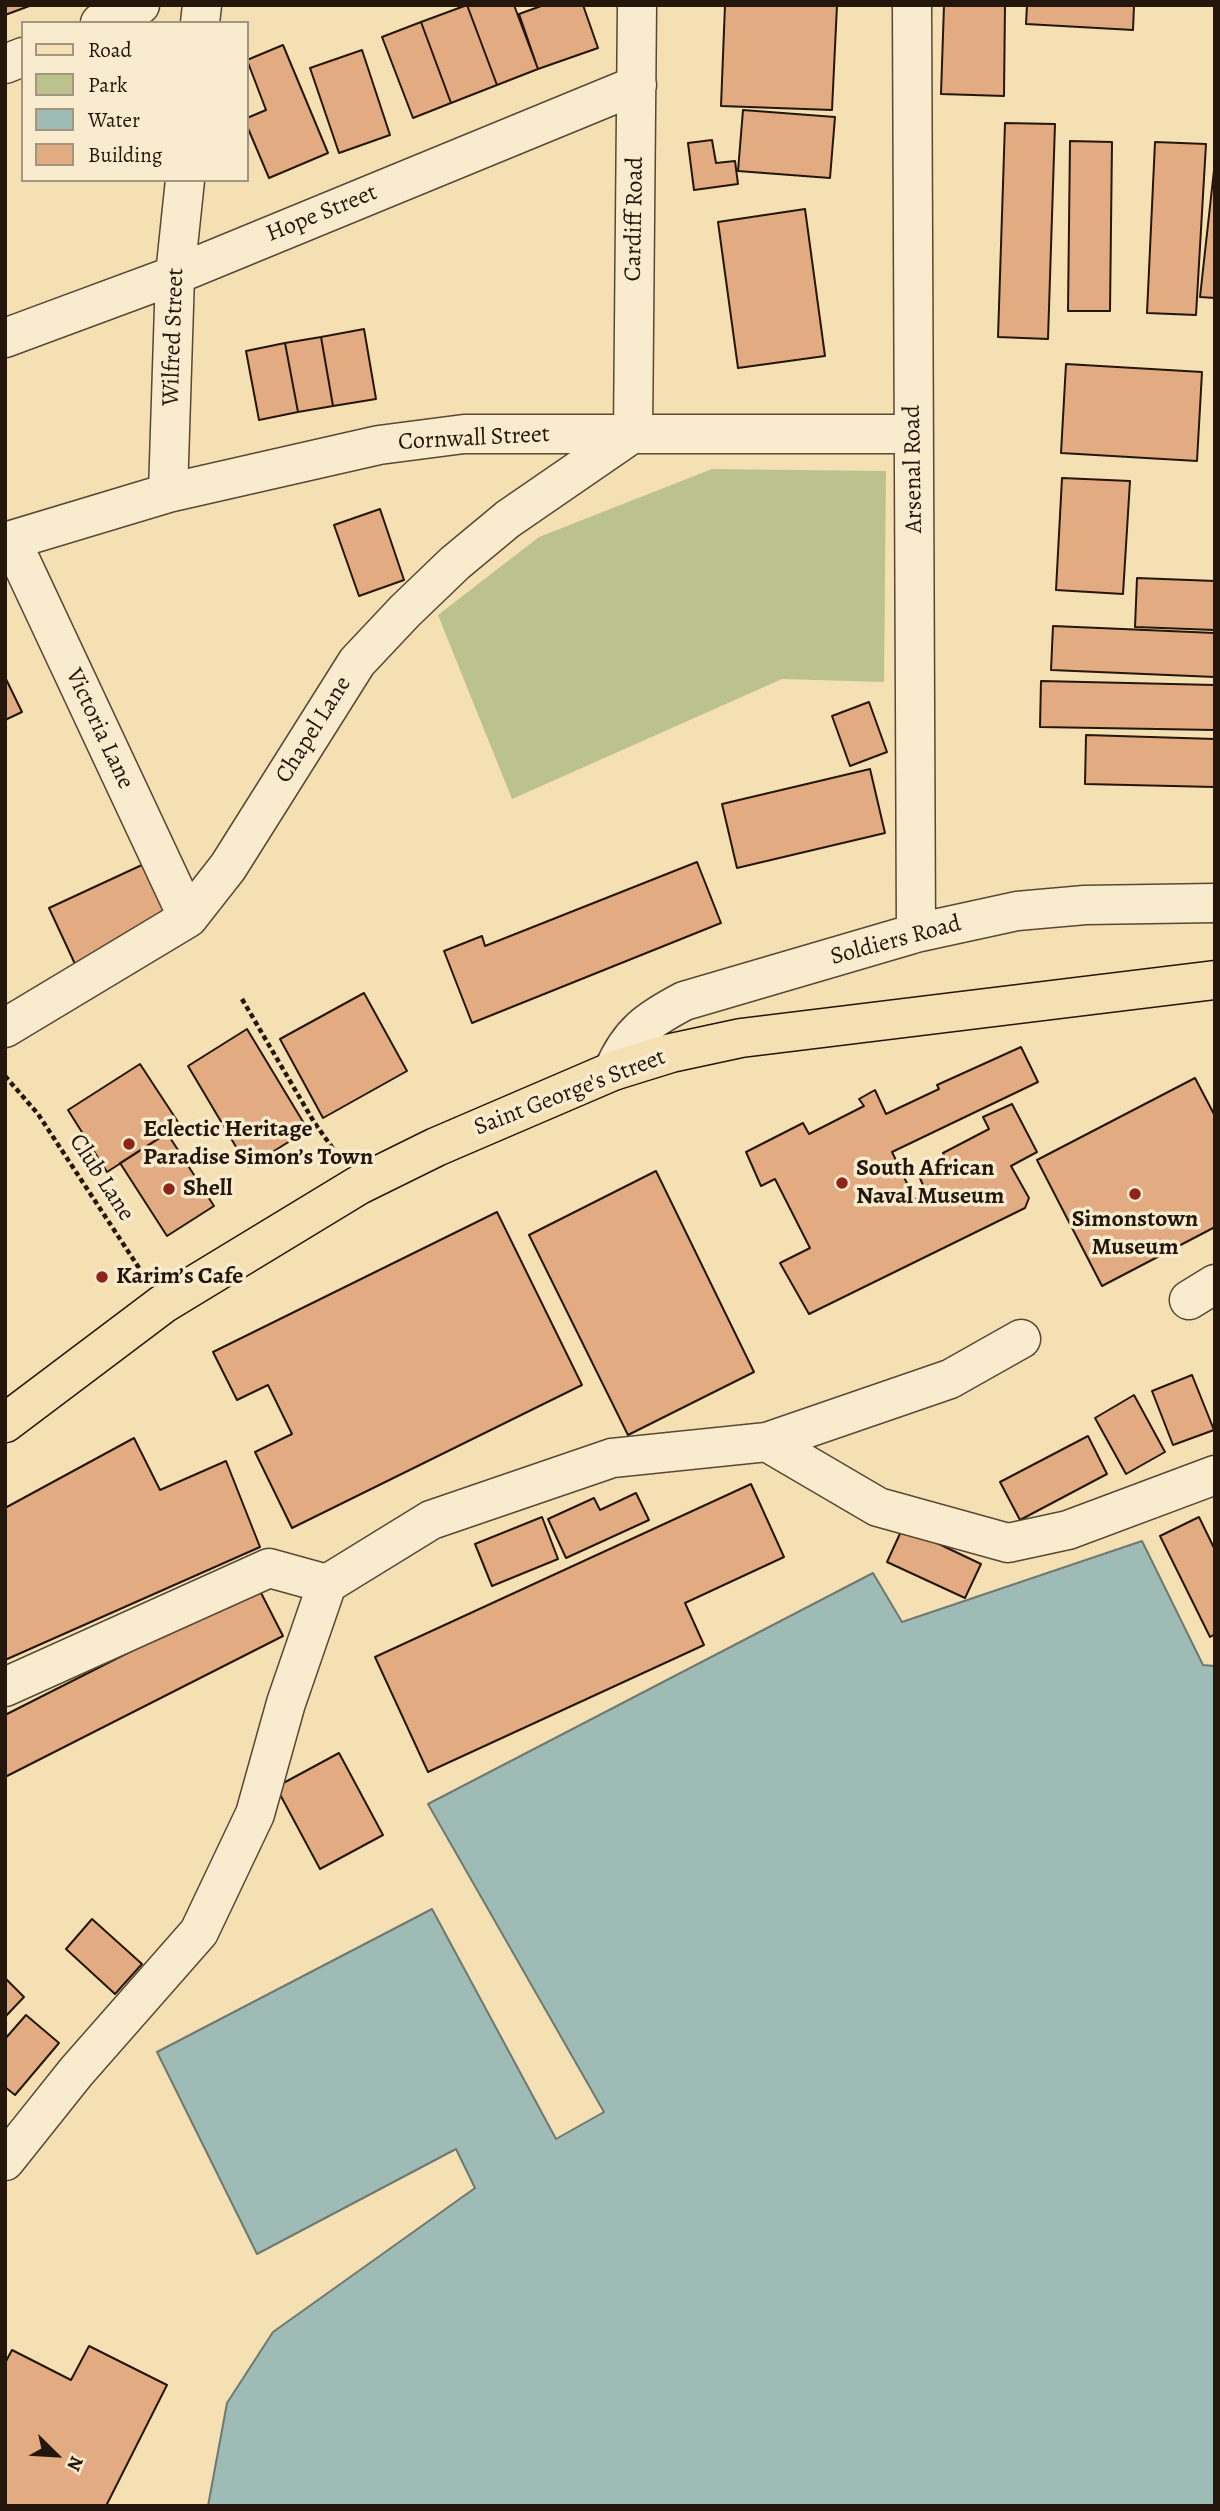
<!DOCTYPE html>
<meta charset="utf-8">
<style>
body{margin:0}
#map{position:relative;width:1220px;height:2511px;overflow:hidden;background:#f4e0b3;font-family:Alegreya,serif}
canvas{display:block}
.frame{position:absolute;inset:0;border:7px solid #24160a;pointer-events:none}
.legend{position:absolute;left:21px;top:21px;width:228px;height:161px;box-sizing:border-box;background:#f8ebce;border:2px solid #a39680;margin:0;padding:9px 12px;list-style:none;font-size:21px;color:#24160a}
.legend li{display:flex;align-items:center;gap:14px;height:35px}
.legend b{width:35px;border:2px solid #a39680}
.north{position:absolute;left:21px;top:2420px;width:70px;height:70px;-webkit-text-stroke:5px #f8ebce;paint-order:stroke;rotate:114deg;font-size:19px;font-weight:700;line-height:28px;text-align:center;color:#24160a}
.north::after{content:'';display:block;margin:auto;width:24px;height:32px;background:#24160a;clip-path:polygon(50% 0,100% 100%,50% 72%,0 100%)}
</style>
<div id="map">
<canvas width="1220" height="2511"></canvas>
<div class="frame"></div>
<ul class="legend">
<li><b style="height:9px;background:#f4e0b3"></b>Road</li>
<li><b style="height:19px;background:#bbc28d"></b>Park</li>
<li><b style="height:19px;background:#9ebbb5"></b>Water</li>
<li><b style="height:19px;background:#e2ab81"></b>Building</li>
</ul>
<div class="north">N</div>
</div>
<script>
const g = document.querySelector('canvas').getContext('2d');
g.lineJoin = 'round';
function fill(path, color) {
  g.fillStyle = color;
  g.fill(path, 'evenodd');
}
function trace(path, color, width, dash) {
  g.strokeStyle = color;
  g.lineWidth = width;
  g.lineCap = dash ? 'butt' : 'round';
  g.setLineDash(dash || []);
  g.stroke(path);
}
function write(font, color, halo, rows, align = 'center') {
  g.font = font + ' Alegreya,serif';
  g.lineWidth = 7;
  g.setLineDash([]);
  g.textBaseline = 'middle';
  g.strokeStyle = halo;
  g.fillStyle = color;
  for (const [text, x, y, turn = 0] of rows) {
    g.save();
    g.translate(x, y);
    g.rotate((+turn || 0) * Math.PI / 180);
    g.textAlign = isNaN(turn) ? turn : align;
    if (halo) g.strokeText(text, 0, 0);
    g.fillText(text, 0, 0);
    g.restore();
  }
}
fill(new Path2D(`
 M712 469 886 471 884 682 782 679 512 799 438 615 539 537Z`), '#bbc28d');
const water = new Path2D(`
 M1142 1541 1203 1665 1215 1666V2506H208L227 2403 273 2332 475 2188 456 2149 257 2254 157 2052 432 1909 556 2139 604 2112 428 1804 873 1573 902 1622Z`);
fill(water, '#9ebbb5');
trace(water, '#6d7971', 2);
const building = new Path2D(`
 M5 5H32L5 15Z
 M467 5H514L538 69 497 85Z
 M467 5 497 85 451 103 421 22Z
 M544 5H583L598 48 538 69 519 14Z
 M725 5H837L832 110 721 106Z
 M944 5H1005L1004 96 941 94Z
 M1027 5H1134L1133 30 1026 24Z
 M421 22 451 103 413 118 382 37Z
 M283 45 328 153 269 178 247 126V118L266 110 247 60Z
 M362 50 390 135 339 153 310 68Z
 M743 110 835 117 830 178 738 171Z
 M1005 123 1055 124 1048 339 998 337Z
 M712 140 716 163 735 161 738 184 694 190 688 143Z
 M1070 141 1112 142 1110 311H1068Z
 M1155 142 1206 144 1196 315 1147 313Z
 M1215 161V298L1200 297Z
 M805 209 825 356 738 368 718 222Z
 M364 329 376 399 333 406 321 337Z
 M321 337 333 406 298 412 285 343Z
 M285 343 298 412 259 420 246 351Z
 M1066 364 1202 372 1197 461 1061 453Z
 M1062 478 1130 481 1123 594 1056 590Z
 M380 509 404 580 359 596 334 525Z
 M1137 578 1215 581V630L1135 627Z
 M1053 626 1215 633V677L1051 670Z
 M5 677 22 712 5 720Z
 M1041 681 1215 685V730L1040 727Z
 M869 702 887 752 850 766 832 716Z
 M1086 735 1215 739V787L1085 784Z
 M870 769 885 833 737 868 722 804Z
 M697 862 721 923 472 1023 444 951 482 936 485 946Z
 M144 864 170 919 75 964 49 908Z
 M364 993 407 1071 323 1118 280 1039Z
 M247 1029 308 1130 248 1167 188 1066Z
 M1021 1047 1038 1082 892 1152 915 1200 927 1194 919 1176 946 1159 943 1153 989 1129 983 1117 1012 1104 1037 1152 1011 1166 1029 1198 1025 1208 809 1314 780 1263 810 1248 775 1179 761 1186 746 1152 803 1123 809 1134 864 1106 859 1099 875 1090 886 1114 939 1089 937 1085Z
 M140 1064 180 1125 107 1172 68 1110Z
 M1195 1078 1215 1116V1227L1102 1286 1037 1160Z
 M167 1133 214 1206 167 1236 120 1163Z
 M656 1171 754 1372 628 1435 529 1235Z
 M497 1212 582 1385 292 1528 255 1452 292 1434 268 1385 237 1400 213 1352Z
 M1192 1375 1214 1430 1173 1445 1152 1391Z
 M1134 1395 1165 1452 1126 1474 1095 1418Z
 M1088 1436 1107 1474 1020 1520 1000 1482Z
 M134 1438 160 1490 226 1461 260 1547 5 1660V1508Z
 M751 1484 784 1557 685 1603 704 1645 428 1772 375 1657Z
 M636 1493 649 1520 566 1558 548 1519 594 1498 600 1510Z
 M542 1517 558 1559 492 1586 475 1544Z
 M1199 1517 1215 1550V1634L1210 1637 1160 1536Z
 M903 1527 981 1564 965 1598 887 1562Z
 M258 1587 283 1636 5 1777V1715Z
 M339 1753 383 1835 320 1869 276 1787Z
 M92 1919 142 1964 115 1994 66 1949Z
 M5 1978 24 1997 5 2017Z
 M26 2015 59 2043 15 2095 5 2087V2039Z
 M89 2346 167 2385 106 2506H5V2363L12 2350 71 2380Z`);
fill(building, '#e2ab81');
trace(building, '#24160a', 2);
const minor = new Path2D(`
 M912 5 916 933
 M100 23 140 5
 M200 23 202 5
 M5 64 23 57
 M5 338 175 275 637 85
 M633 433 637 5
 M168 493 175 275 185 180
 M11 540 188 918
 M5 542 168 493 379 445 464 434H914
 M5 1028 188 918 228 867 357 662 405 611 455 563 508 519 633 433
 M613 1071C629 1033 648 1020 684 1001L916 933 1017 911 1085 905 1215 903
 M1189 1300 1215 1284
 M767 1442 878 1507 1008 1543 1068 1530 1215 1475
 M5 1687 269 1568 327 1584
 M5 2161 76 2072 199 1932 255 1814 286 1703 327 1584 431 1520 612 1458 767 1442 950 1379 1021 1339`);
const major = new Path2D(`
 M5 1423 163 1304 359 1185 436 1147 613 1071 671 1053 741 1038 1215 980`);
trace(minor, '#584834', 41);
trace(major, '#24160a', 41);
trace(new Path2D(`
 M242 999 314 1122 336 1153
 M5 1076 38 1114 141 1271`), '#24160a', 4.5, [5, 3.5]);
trace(minor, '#f8ebce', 38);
trace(major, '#f4e0b3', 38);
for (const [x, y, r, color] of [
 [129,1144,7,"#8f2418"],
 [842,1183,7,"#8f2418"],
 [169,1189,7,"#8f2418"],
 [1135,1194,7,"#8f2418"],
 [102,1277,7,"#8f2418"]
]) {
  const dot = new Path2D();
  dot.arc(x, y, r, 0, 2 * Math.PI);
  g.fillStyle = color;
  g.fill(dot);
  trace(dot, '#f8ebce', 2.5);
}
write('24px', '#24160a', '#f8ebce', [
 ["Hope Street",322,214,-22],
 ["Cardiff Road",635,219,-89],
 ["Wilfred Street",174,337,-88],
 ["Cornwall Street",474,439,-3],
 ["Arsenal Road",914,469,-91],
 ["Victoria Lane",99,729,65],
 ["Chapel Lane",314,730,-58],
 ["Soldiers Road",896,941,-15],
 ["Saint George's Street",570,1093,-21],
 ["Club Lane",101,1178,57]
]);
write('bold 24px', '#24160a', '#f8ebce', [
 ["Eclectic Heritage",143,1130],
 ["Paradise Simon’s Town",143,1158],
 ["South African",856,1169],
 ["Naval Museum",856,1197],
 ["Shell",183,1189],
 ["Simonstown",1135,1220,"center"],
 ["Museum",1135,1248,"center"],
 ["Karim’s Cafe",116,1277]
], 'left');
</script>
